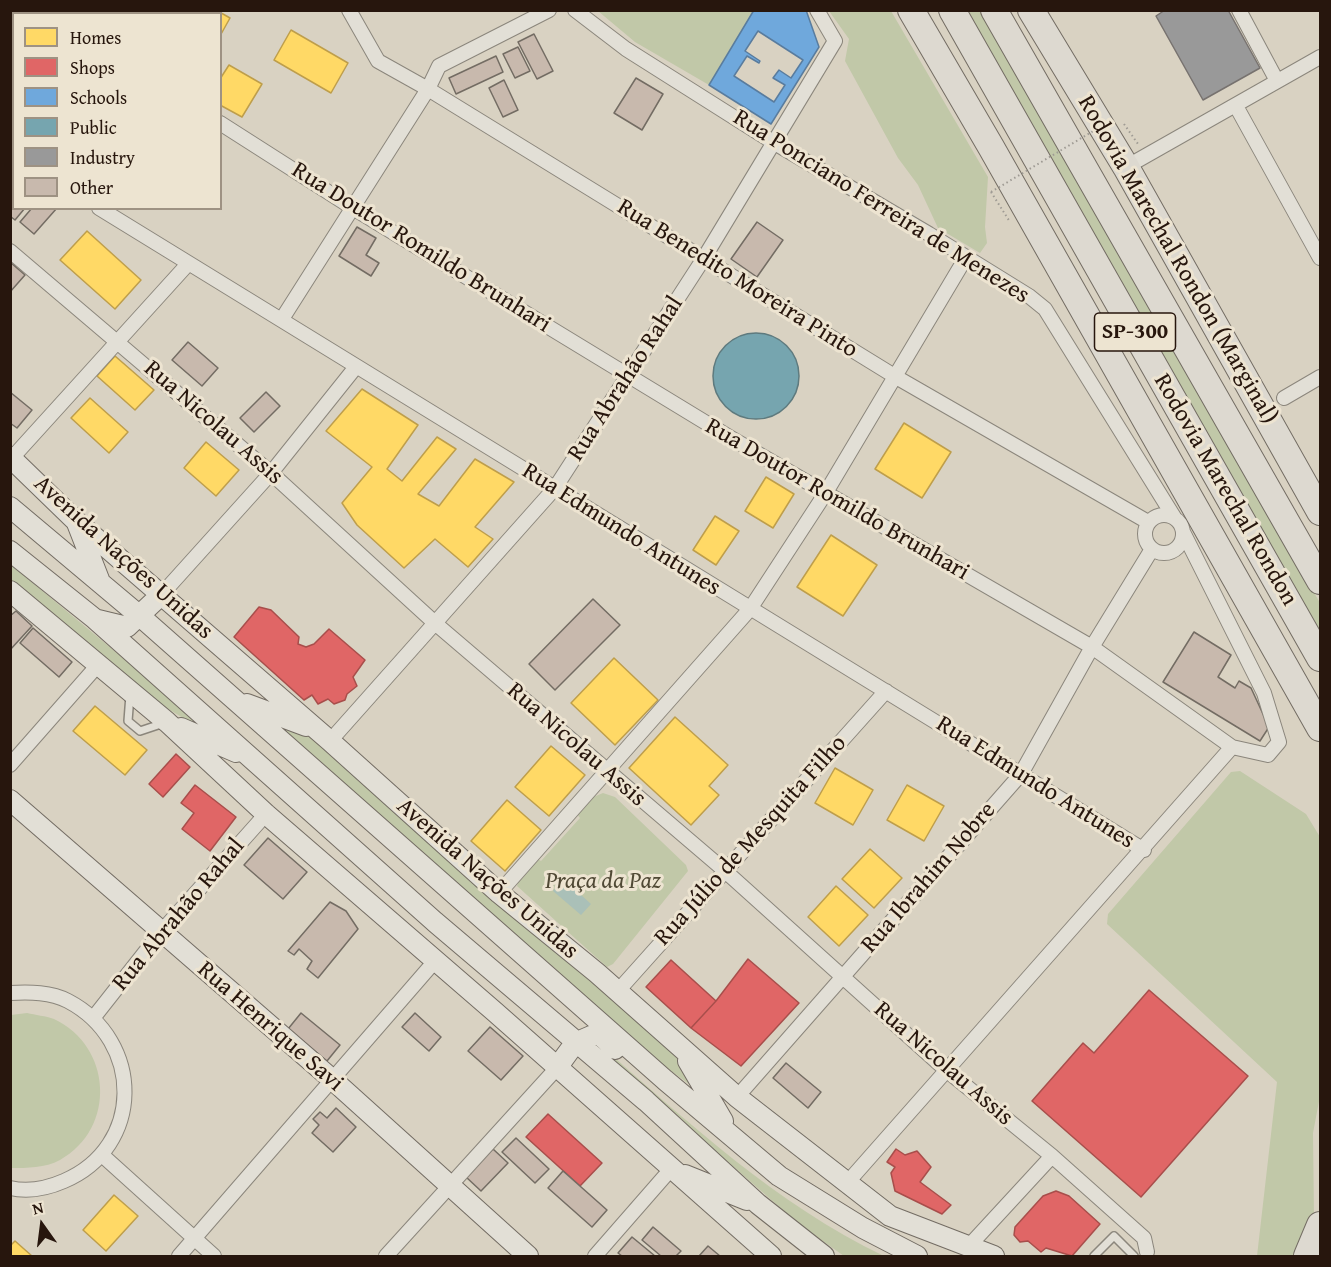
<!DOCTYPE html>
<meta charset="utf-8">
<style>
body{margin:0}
#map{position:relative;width:1331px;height:1267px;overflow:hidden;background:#d9d2c2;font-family:"Gentium Book Plus",serif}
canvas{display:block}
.frame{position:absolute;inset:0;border:12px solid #27160d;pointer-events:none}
.legend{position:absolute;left:12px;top:12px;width:210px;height:198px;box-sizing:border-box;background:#ede4d1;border:2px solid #9e9283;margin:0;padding:8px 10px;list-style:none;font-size:18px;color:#27160d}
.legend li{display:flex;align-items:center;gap:12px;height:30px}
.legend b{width:30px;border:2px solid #9e9283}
.north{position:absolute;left:12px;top:1195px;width:60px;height:60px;-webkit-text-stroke:4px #ede4d1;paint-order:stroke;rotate:346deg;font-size:16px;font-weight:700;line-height:24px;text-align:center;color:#27160d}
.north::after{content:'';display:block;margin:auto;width:21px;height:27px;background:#27160d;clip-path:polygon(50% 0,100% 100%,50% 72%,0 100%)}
</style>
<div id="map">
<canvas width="1331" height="1267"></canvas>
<div class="frame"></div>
<ul class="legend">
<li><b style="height:16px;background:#ffd966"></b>Homes</li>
<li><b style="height:16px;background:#e06666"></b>Shops</li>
<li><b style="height:16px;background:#6fa8dc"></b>Schools</li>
<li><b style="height:16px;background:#76a5af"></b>Public</li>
<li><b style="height:16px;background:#999"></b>Industry</li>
<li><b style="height:16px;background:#c8b9ad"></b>Other</li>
</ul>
<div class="north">N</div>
</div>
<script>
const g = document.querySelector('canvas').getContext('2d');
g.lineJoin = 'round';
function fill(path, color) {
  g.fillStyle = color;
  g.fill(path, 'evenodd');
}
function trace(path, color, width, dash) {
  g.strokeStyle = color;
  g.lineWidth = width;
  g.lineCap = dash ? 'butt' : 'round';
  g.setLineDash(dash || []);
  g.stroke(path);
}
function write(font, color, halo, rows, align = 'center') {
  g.font = font + ' "Gentium Book Plus",serif';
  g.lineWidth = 6;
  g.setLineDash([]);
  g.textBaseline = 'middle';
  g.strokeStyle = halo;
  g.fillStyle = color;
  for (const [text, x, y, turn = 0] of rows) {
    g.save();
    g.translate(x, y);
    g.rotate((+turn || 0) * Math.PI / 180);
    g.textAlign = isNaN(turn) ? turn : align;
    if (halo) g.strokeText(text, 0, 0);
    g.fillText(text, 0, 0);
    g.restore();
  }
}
fill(new Path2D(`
 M598 11H754L709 85 635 42Z
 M829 11H891L988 177 985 227 987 243 980 253 938 228 918 185 898 158 845 61 849 39Z
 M962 11H984L1320 603V640Z
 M10 564 183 708 198 722 195 725 148 697 11 580Z
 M278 725 312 738 667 1046 679 1059 693 1087 667 1068Z
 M1240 771 1306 814 1320 837V1096L1313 1133 1314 1219 1297 1256H1257L1277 1082 1107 924 1108 914 1231 772Z
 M603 793 615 797 686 865 688 871 613 964 607 967 517 886 519 879 538 859 541 861 580 818 577 814 591 798Z
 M27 1013C35 1015 46 1016 54 1019 112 1046 117 1128 60 1160 45 1168 27 1168 11 1168V1015Z
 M593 1044H599C689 1123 776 1204 884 1256H844L800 1225Z`), '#c1c8a8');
fill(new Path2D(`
 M566 876 583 890 580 894 591 904 581 915 553 891Z`), '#aac0b8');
const homes = new Path2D(`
 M178 10H216L230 18 220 36V14H177Z
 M291 30 348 63 331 93 274 60Z
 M229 65 262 84 242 117 220 105V79Z
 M87 231 141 280 115 309 60 260Z
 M115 356 154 390 135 410 97 376Z
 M362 389 418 425 387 469 402 481 437 437 456 449 418 494 439 506 475 459 514 482 475 527 493 539 468 567 435 539 404 568 357 525 342 503 372 467 326 431Z
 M90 398 128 432 109 453 71 418Z
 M904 423 951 452 922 498 875 469Z
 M206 442 239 470 216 496 184 468Z
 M766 477 794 494 773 528 745 511Z
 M715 516 739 531 716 565 693 550Z
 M831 535 877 565 843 616 797 587Z
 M614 658 658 700 615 745 571 703Z
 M95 706 147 750 125 775 73 731Z
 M675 717 728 765 709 786 719 795 691 825 629 768Z
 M551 746 585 775 549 816 515 787Z
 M835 768 873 790 853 825 815 803Z
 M907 785 944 806 924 841 887 820Z
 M507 800 541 830 505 871 471 841Z
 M870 849 902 878 874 908 842 879Z
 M836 886 868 915 839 946 808 917Z
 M114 1195 138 1216 106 1251 83 1230Z
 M15 1241 32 1256H10V1246Z`);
fill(homes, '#ffd966');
trace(homes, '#be9e4b', 1.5);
const shops = new Path2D(`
 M259 607 271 610 299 637 298 644 306 647 314 644 329 629 365 660 353 677 357 686 347 694 345 700 334 704 328 699 318 704 312 695 304 700 234 637Z
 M176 754 190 767 163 797 149 784Z
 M195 785 236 817 210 851 182 829 194 813 181 803Z
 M748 959 799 1003 741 1066 691 1028 716 1001Z
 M671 960 716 1001 691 1028 646 987Z
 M1149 990 1248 1076 1141 1197 1032 1101 1083 1043 1094 1053Z
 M548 1114 602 1163 580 1186 526 1137Z
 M896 1149 905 1155 917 1151 931 1167 920 1182 951 1205 942 1214 895 1191 891 1173 895 1167 887 1162Z
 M1056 1191 1069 1196 1100 1224 1072 1256 1046 1248 1041 1252 1028 1241 1020 1242 1014 1235 1015 1227 1043 1196Z`);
fill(shops, '#e06666');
trace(shops, '#a84e4b', 1.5);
const schools = new Path2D(`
 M754 10H806L819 47 771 124 709 85Z
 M758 31 803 60 791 78 779 70 773 78 785 85 774 102 734 76 747 56 759 63 760 61 745 51Z`);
fill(schools, '#6fa8dc');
trace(schools, '#597c9e', 1.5);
const public = new Path2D(`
 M713 376a43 43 0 1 1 86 0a43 43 0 1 1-86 0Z`);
fill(public, '#76a5af');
trace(public, '#5e7a7e', 1.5);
const industry = new Path2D(`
 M1165 10H1228L1260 68 1203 100 1156 16Z`);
fill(industry, '#999');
trace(industry, '#77726f', 1.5);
const building = new Path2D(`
 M534 34 553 71 537 79 518 42Z
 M518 47 530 71 515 78 503 54Z
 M496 56 503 72 456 94 449 78Z
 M636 78 663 94 642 130 614 113Z
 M504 80 518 110 503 117 489 88Z
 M10 162 14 165V208H25L15 220 10 216Z
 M32 208H57L34 234 20 222Z
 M757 222 783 240 757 277 731 259Z
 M357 227 376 238 366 255 379 263 371 276 339 256Z
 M10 262 25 275 10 292Z
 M188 342 218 368 202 386 172 360Z
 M10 392 32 410 17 428 10 423Z
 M266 392 280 406 254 432 240 418Z
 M593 599 620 625 555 690 529 664Z
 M16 611 32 626 10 650V616Z
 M33 628 72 662 59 677 20 643Z
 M1194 632 1231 655 1218 677 1235 688 1239 681 1251 688 1269 727 1260 741 1163 682Z
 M268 838 307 872 283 899 244 865Z
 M330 902 346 911 358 929 318 978 307 969 312 961 299 949 294 955 288 951Z
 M301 1013 340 1045 327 1061 288 1029Z
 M415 1013 441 1037 429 1051 402 1027Z
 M490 1027 523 1056 501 1080 468 1051Z
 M786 1063 821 1092 808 1108 773 1078Z
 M336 1108 356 1127 333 1152 312 1133 319 1125 313 1119 320 1112 327 1118Z
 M516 1138 549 1169 535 1183 502 1152Z
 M493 1149 508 1163 481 1191 466 1177Z
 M563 1171 607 1210 592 1227 548 1188Z
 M653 1227 681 1251 676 1256H661L642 1240Z
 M632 1237 655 1256H622L618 1253Z
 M708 1246 720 1256H699Z`);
fill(building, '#c8b9ad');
trace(building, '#736c63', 1.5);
const lane = new Path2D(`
 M130 695 128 721 140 731 164 723
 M1094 1256 1114 1236 1134 1256`);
const street = new Path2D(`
 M349 10 378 61 428 89 896 377 1148 522
 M575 10 626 49 773 142 929 234 1029 296 1045 309 1174 517
 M1239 10 1277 81
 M96 14 100 10
 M1236 106 1320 258
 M10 112 14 108
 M220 123 353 208 731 438 1092 647 1232 747 1268 755 1279 742 1264 693 1183 532
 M10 152 14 154
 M1126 167 1320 57
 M99 208 1144 850
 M10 251 271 473 436 624 724 870 945 1069 1052 1156 1144 1238 1147 1252
 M282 319 428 89 439 66 549 10
 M1284 398 1320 377
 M12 458 187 265
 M1145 534a19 19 0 1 1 38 0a19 19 0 1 1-38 0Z
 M162 594 271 473 355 368
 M330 741 555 488 704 258 835 41 817 10
 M10 765 97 666
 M499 893 750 609 825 494 965 259
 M617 992 886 691
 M10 993C30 992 51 992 68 1001 144 1041 144 1147 64 1181 48 1188 28 1192 10 1188
 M94 1017 161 932 266 814
 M737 1097 1021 774 1092 647 1152 549
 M102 1155 214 1256
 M847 1183 1232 747
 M969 1246 1052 1156
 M179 1256 435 961
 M386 1256 556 1069
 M595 1256 671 1169`);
const secondary = new Path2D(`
 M10 457 76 521 330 741 499 893 597 973 737 1097 890 1216 994 1256
 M10 507 141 617 665 1080 779 1176 863 1228 917 1256
 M77 523 100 582
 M10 551 95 619 435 922 646 1101 758 1204 824 1256
 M10 591 167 722 266 814 495 1012 771 1256
 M98 620 127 627 162 594
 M247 704 306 726
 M181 728 236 752
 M10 800 334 1081 528 1256
 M688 1061 723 1121
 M556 1069 575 1043 598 1033 615 1049
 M685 1175 747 1200`);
const highway = new Path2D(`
 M911 10 991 147 1320 728
 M952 10 1320 658
 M994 10 1320 581
 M1031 10 1126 167 1320 512
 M1307 1256 1320 1225`);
trace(lane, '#8b867c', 10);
trace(street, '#8b867c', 16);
trace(secondary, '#736c63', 22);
trace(highway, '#736c63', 28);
trace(new Path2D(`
 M1124 124 1138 144
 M991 192 1010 222`), '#9f9b94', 2, [1.5, 3]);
trace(lane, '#e2dfd6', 7);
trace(street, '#e2dfd6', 14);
trace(secondary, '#e2dfd6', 20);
trace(highway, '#ddd9d0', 26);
trace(new Path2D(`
 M991 192 1105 124`), '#9f9b94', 2, [1.5, 3]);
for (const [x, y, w] of [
 [1135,332,81]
]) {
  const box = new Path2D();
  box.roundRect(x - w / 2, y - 19, w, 38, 4.5);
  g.fillStyle = '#ede4d1';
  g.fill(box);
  trace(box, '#27160d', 1.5);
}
write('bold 22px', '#27160d', null, [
 ["SP-300",1135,332]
]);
write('24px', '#27160d', '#ede4d1', [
 ["Rua Ponciano Ferreira de Menezes",881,207,32],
 ["Rua Doutor Romildo Brunhari",421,248,32],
 ["Rodovia Marechal Rondon (Marginal)",1177,260,60],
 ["Rua Benedito Moreira Pinto",737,279,32],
 ["Rua Abrahão Rahal",626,379,-57],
 ["Rua Nicolau Assis",213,423,41],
 ["Rodovia Marechal Rondon",1225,490,60],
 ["Rua Doutor Romildo Brunhari",837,500,30],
 ["Rua Edmundo Antunes",621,530,32],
 ["Avenida Nações Unidas",123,558,42],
 ["Rua Nicolau Assis",576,745,41],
 ["Rua Edmundo Antunes",1035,783,32],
 ["Rua Júlio de Mesquita Filho",751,841,-48],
 ["Rua Ibrahim Nobre",929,878,-49],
 ["Avenida Nações Unidas",487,879,41],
 ["Rua Abrahão Rahal",179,915,-50],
 ["Rua Henrique Savi",270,1027,41],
 ["Rua Nicolau Assis",943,1064,41]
]);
write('italic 24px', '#504935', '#ede4d1', [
 ["Praça da Paz",603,882]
]);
</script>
